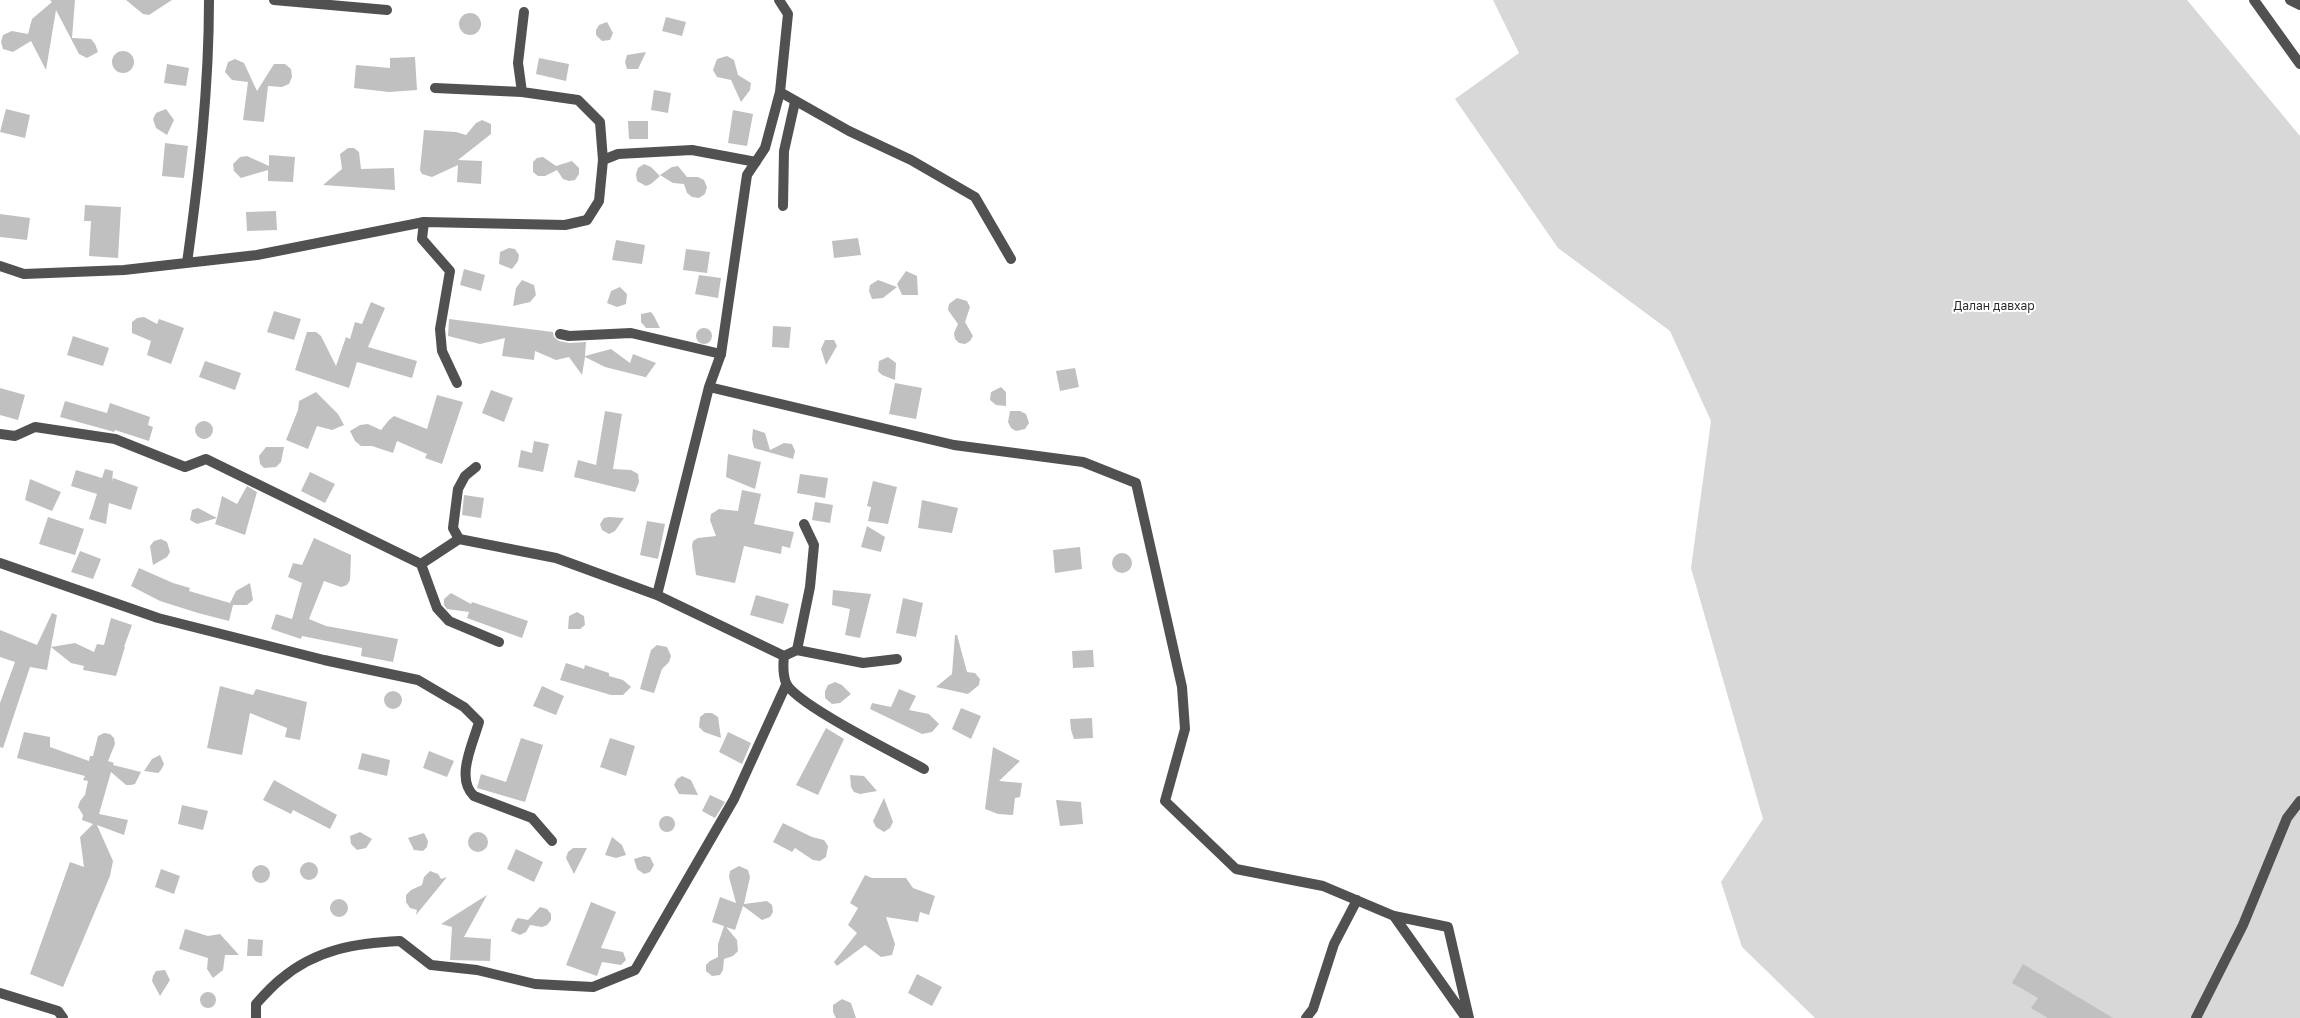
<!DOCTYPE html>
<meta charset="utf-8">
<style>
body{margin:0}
canvas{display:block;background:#fff}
</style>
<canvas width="2300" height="1018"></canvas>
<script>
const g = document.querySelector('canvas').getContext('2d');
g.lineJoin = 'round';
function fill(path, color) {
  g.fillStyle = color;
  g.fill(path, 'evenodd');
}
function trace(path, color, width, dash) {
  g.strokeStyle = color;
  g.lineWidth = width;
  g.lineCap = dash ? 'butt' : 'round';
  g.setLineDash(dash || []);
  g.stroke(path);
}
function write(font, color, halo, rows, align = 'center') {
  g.font = font + ' "Golos Text",sans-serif';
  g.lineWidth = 4;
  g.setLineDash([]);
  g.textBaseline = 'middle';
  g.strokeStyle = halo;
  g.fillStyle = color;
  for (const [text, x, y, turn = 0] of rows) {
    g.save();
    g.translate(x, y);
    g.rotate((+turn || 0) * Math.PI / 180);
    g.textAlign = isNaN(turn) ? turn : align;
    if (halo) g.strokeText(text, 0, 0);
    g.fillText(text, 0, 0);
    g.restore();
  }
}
fill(new Path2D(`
 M1493 0H2187L2300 136V1018H1815L1742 947 1721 882 1763 819 1691 568 1711 421 1670 331 1558 248 1455 99 1519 53Z`), '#d8d8d8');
fill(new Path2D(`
 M50 0H75L72 38 91 39 95 44 98 52 87 58 79 54 56 10 46 70 31 41 13 52 3 49 1 42 3 35 12 31 28 34 32 19 52 2Z
 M126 0H172L149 15 143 14Z
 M459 24a11 11 0 1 1 22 0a11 11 0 1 1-22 0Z
 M666 17 686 22 682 36 662 31Z
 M607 22 613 33 610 40 602 41 596 35V30L599 25Z
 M112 62a11 11 0 1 1 22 0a11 11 0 1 1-22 0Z
 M646 52 638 69H627L625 62 627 55Z
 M727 56 734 60 738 75 751 83 750 90 741 102 731 80 717 77 713 70 717 59Z
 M415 57 417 90 389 92 354 88 356 65 390 68V58Z
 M539 58 569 64 566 81 536 74Z
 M235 59 244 63 257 91 274 64H285L291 69 292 77 289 84 282 87 268 86 264 122 243 120 248 82 232 80 225 72 228 62Z
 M167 64 189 68 186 86 164 83Z
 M654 90 671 93 668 113 651 110Z
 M6 109 30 115 25 138 0 132Z
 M166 109 174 120 167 135 156 128 153 119 156 113Z
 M733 110 753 114 747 146 728 143Z
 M482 120 491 124V134L458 160 482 161 481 184 457 182 458 165 432 177 422 174 420 170 424 130 456 132 466 135 476 123Z
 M628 121H648V139H629Z
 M165 143 188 146 184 178 162 176Z
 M348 148H354L359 152 361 169 394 168 395 190 323 185 342 169 340 154Z
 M269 155 295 157 293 182 268 181V170L241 178 234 171 233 164 240 157 247 156 269 166Z
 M543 157 556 166 572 161 579 168V174L575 180 569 181 563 179 557 170 545 176H538L533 172V162L537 158Z
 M644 164 651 167 660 176 651 184 646 186 637 181 636 174 638 168Z
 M678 166 687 177H698L704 180 707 187 705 194 699 198 692 197 687 193 684 184 673 183 660 175 672 167Z
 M85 205 121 207 118 258 89 256 91 221H84Z
 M276 211 277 230 247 231 246 212Z
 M0 214 30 218 27 240 0 237Z
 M858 238 861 255 834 258 832 241Z
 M616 240 645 245 642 264 612 260Z
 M509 248 515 249 519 255 518 261 512 269 499 264 500 252Z
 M686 249 710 252 707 273 683 270Z
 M464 269 485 275 481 291 460 285Z
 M906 271 917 276 918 295H902L897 284Z
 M699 275 721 278 718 298 695 294Z
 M522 280 534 285 536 295 530 302 513 306 516 288Z
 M878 280 897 287 883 298 872 299 869 291 870 285Z
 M620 287 627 294 626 304 617 307 607 303 611 291Z
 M957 298 967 301 970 307 965 322 973 336 970 341 965 344 959 343 955 339 954 333 958 324 948 310 949 304Z
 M371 302 385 308 368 347 417 361 412 378 357 362 349 388 295 370 307 332H316L321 336 336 366 346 337 350 339 355 322 362 324Z
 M274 311 301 319 294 340 267 332Z
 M651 312 654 316 660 328H646L641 322V314Z
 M144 317 157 324 159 319 184 328 171 364 147 355 151 341 132 333V322L137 318Z
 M449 319 553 332 554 337 559 341 569 343 586 342 585 356 611 349 630 363 633 354 656 363 646 377 649 378 605 367 585 357 582 375 569 357 556 360 535 351 534 360 502 356 505 338 480 344 448 336Z
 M773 326 791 327 789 348 772 347Z
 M696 336a8 8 0 1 1 16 0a8 8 0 1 1-16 0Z
 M73 336 109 348 103 366 67 355Z
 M825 340H834L837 346 826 365 821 349Z
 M888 357 896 363 895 380 882 375 878 371 879 361Z
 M205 361 241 373 235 390 199 377Z
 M1075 368 1079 387 1060 391 1056 371Z
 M895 383 922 388 916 419 889 414Z
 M1001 387 1006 392V406L996 405 990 400 991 392Z
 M0 388 25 395 18 420 0 415Z
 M491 390 513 398 504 422 482 413Z
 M316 392 338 414 344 425 332 430 317 426 308 449 286 440 298 410 299 401Z
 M437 395 463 402 442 464 425 458 427 454 397 441 393 453 372 446H361L355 441 350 431 360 425 368 424 381 430 389 420 394 416 427 429Z
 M65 401 107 413 110 403 150 417 148 425 153 427 149 441 115 430 114 432 111 431 60 417Z
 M605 411 622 414 613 469 631 470 638 474 639 482 635 492 574 477 578 460 596 465Z
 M1010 411H1020L1026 414 1029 423 1025 429 1016 431 1011 428 1008 422Z
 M195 430a9 9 0 1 1 18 0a9 9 0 1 1-18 0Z
 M753 429 765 433 770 450 784 443 792 444 795 451 793 459 754 448 752 439Z
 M534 441 549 444 543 472 518 467 521 450 532 453Z
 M266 447H284L281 462 276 467 264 468 260 464 259 456Z
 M728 454 761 462 755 489 726 477Z
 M105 469 113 471 112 481 113 478 138 487 131 510 109 503 106 524 89 519 97 494 71 486 76 470 102 478Z
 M310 472 335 484 325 503 301 491Z
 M800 474 828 478 825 498 797 493Z
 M30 479 61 492 52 511 25 500Z
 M873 481 897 487 888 524 868 521 871 507 867 506Z
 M247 486 257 492 245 535 215 524 217 518 197 524 190 520 192 510 198 508 217 518 222 496 237 504Z
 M742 490 761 494 754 524 794 532 790 548 782 546 781 554 744 546 735 583 696 575 692 546 693 541 698 538 716 536 710 520 711 514 719 509 738 511Z
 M464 495 484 498 481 518 462 515Z
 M922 500 958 508 952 533 918 528Z
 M815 502 833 505 830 523 812 520Z
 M48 517 84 529 75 555 39 544Z
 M609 517 624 518 615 531 609 534 602 530 600 524 604 518Z
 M647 521 665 524 658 559 640 555Z
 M867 526 885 537 881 552 861 547Z
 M314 538 351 555 350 580 347 585 341 587 324 581 309 619 326 626 398 639 393 662 361 656 362 648 302 636 301 639 271 629 276 614 292 619 302 583 288 577 293 563 302 565Z
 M161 539 167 542 170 552 167 557 153 565 150 546 154 541Z
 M1080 547 1082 569 1055 573 1053 550Z
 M80 551 101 559 93 579 71 572Z
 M1112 563a10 10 0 1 1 20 0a10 10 0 1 1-20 0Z
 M139 568 173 583 190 588 189 591 230 603 236 591 250 583 253 600 247 605H233L229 621 198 613 160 601 131 586Z
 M833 590 871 594 860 638 845 635 850 609 832 605Z
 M451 593 471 604 472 602 528 621 522 638 467 618 469 612 447 609 444 605V599Z
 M756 595 789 604 783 624 750 615Z
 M903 598 923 603 916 637 896 633Z
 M577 612 584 616 585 625 580 629H568L569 616Z
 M52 613 57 615 51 647 75 643 94 652 97 644 104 645 111 618 132 625 124 647H125L116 676 83 670 84 666 71 663 51 647 47 670 30 667 3 748 0 747V703L15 662 0 657V630L37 645Z
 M955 635H957L967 672 975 673 980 679 979 685 968 694 936 687 952 674Z
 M657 645 667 647 671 656 669 662 662 669 654 693 640 689 651 650Z
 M1093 650 1094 667 1073 668 1072 651Z
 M566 663 584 669 585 665 609 673V676L623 680 631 687 623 695H611L560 680Z
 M835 682 842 685 851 694 840 703 832 704 825 698V691L828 685Z
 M220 686 253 695 256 689 307 702 300 740 285 737 287 728 250 713 242 755 207 748Z
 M542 686 564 696 556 715 533 706Z
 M899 689 916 696 909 710 929 714 939 724 932 732 922 734 870 709 872 703 891 707Z
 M384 700a9 9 0 1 1 18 0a9 9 0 1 1-18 0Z
 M961 708 981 716 971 739 952 729Z
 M705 713H712L718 717 721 738 704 732 699 727 700 717Z
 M1092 718 1093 738 1074 739 1071 730 1070 719Z
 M826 728 844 739 818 795 796 785Z
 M24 732 50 737V747L89 761 90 756H93L98 736 104 733 110 734 114 738 115 744 108 761 114 763 113 765 141 772 135 784 131 785H126L111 772 99 814 128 820 124 835 97 825 113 861 110 876 63 987 30 974 70 862 84 867 80 837 93 824 82 820 83 815 78 807 80 801 85 795 88 781 83 780 85 776 17 758Z
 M728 732 751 743 742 764 719 752Z
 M521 738 543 745 525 802 477 788 481 774 506 782Z
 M610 738 635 746 626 776 600 767Z
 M993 747 1020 761 999 781 1022 783 1020 797 1015 798 1013 815 998 814 985 809Z
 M429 751 454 761 447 777 423 768Z
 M362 753 390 760 387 776 358 769Z
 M160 755 164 764 161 770 158 773 144 771 152 759Z
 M850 775 864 776 877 791 860 794 854 792 851 787Z
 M682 776 691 780 698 795 679 794 674 785 677 779Z
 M274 780 337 815 330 829 293 810 291 814 263 800Z
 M710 795 725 802 715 818 702 811Z
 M884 798 893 822 890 828 884 832 876 827 873 821Z
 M1056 800 1081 802 1083 824 1060 826Z
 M182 805 208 811 203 830 178 824Z
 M659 824a8 8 0 1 1 16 0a8 8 0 1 1-16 0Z
 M783 823 812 837 824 840 828 846 826 857 820 861 813 860 795 848 792 852 773 842Z
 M468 842a10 10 0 1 1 20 0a10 10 0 1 1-20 0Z
 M360 832 372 839 366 848 357 850 351 844 350 836Z
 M424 833 428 841 427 847 423 851 414 850 408 838Z
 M612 837 622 845 626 855 616 858 605 855Z
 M573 848H587L574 874 566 858 568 852Z
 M516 849 543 862 534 882 507 869Z
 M644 856 650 857 654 865 650 872 644 874 637 869 634 859Z
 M300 871a9 9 0 1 1 18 0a9 9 0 1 1-18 0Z
 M252 874a9 9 0 1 1 18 0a9 9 0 1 1-18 0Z
 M739 866 748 870 750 877 744 904 767 901 772 905 773 912 770 917 762 920 743 906 735 930 726 927 737 940 738 951 733 956 724 959 723 970 720 975 712 976 706 971V965L710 961 718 957V944L724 926 712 922 720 897 736 903 729 877 730 871Z
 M161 869 180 876 174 894 155 887Z
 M430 871 438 874 441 879 447 877 416 915 417 910 410 908 406 902V895L411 890 422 885 424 877Z
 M865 875 872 878H906L913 888 935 896 929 915 920 912 918 922 886 917 895 944 892 955 881 957 865 945 837 966 834 962 857 933 848 925 858 908 850 903Z
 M487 895 464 937 491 939 490 961 450 960 452 927 441 924Z
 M330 908a9 9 0 1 1 18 0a9 9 0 1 1-18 0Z
 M591 902 616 912 601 948 623 952 626 960 621 965 602 962 597 976 566 965Z
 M540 907 547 909 551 914V920L547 925 542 927 530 925 526 932 520 935 511 931 515 921 518 918 528 920Z
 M185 929 208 936 220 934 239 955H225L223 970 213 978 207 969 208 958 179 949Z
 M248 939 263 940 262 956H247Z
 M2023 964 2113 1018H2048L2031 1008 2038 998 2012 983Z
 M165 970 170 980 160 996 152 981 153 976 156 971Z
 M917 974 942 987 932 1006 908 993Z
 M200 1000a8 8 0 1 1 16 0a8 8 0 1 1-16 0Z
 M842 999 851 1003 856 1018H836L833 1012V1005Z`), '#c0c0c0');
trace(new Path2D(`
 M274 0 387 10
 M435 88 522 92 578 100 600 122 603 160
 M522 92 518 63 524 12
 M783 206 784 151 795 102
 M424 222 422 239 450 271 440 329 442 351 457 383
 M560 334 569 336 631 333 721 354
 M459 539 453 528 458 489 465 476 476 467
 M797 650 810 587 814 545 804 524
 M2196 1018 2243 925 2287 818 2300 801`), '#515151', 10);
trace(new Path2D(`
 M780 92 849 131 911 160 975 197 1011 259
 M187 263C199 176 209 88 209 0
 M0 266 24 274 124 270 257 255 424 222 565 225 587 220 599 201 603 160 618 154 692 150 756 162
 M709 387 954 445 1083 462 1136 483 1182 687 1185 729 1165 801 1236 869 1323 886 1394 916 1448 927 1469 1018
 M0 434 15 436 35 427 115 439 185 467 206 459 421 564 459 539 556 558 657 595 784 656C783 665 783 675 786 683 795 704 899 755 924 769
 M0 563 158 618 324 660 418 680 464 707 479 722C473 744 455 778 474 796L532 818 552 841
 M421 564 437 608 449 621 499 642
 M657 595 709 387 721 354 747 175 765 148 780 92 788 14 779 0
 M784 656 797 650 863 663 897 659
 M1394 916 1466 1018
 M0 993 58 1011 63 1018
 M256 1018V1004C264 995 272 986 281 979 316 949 357 943 400 941L431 965 477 970 535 984 593 987 635 970 734 799 786 685
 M1306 1018 1313 1009 1334 944 1357 900`), '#515151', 10);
trace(new Path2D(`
 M2254 0 2300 64
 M2290 0 2300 5`), '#515151', 10);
write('12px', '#2f2f2f', '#fff', [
 ["Далан давхар",1994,306]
]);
</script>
